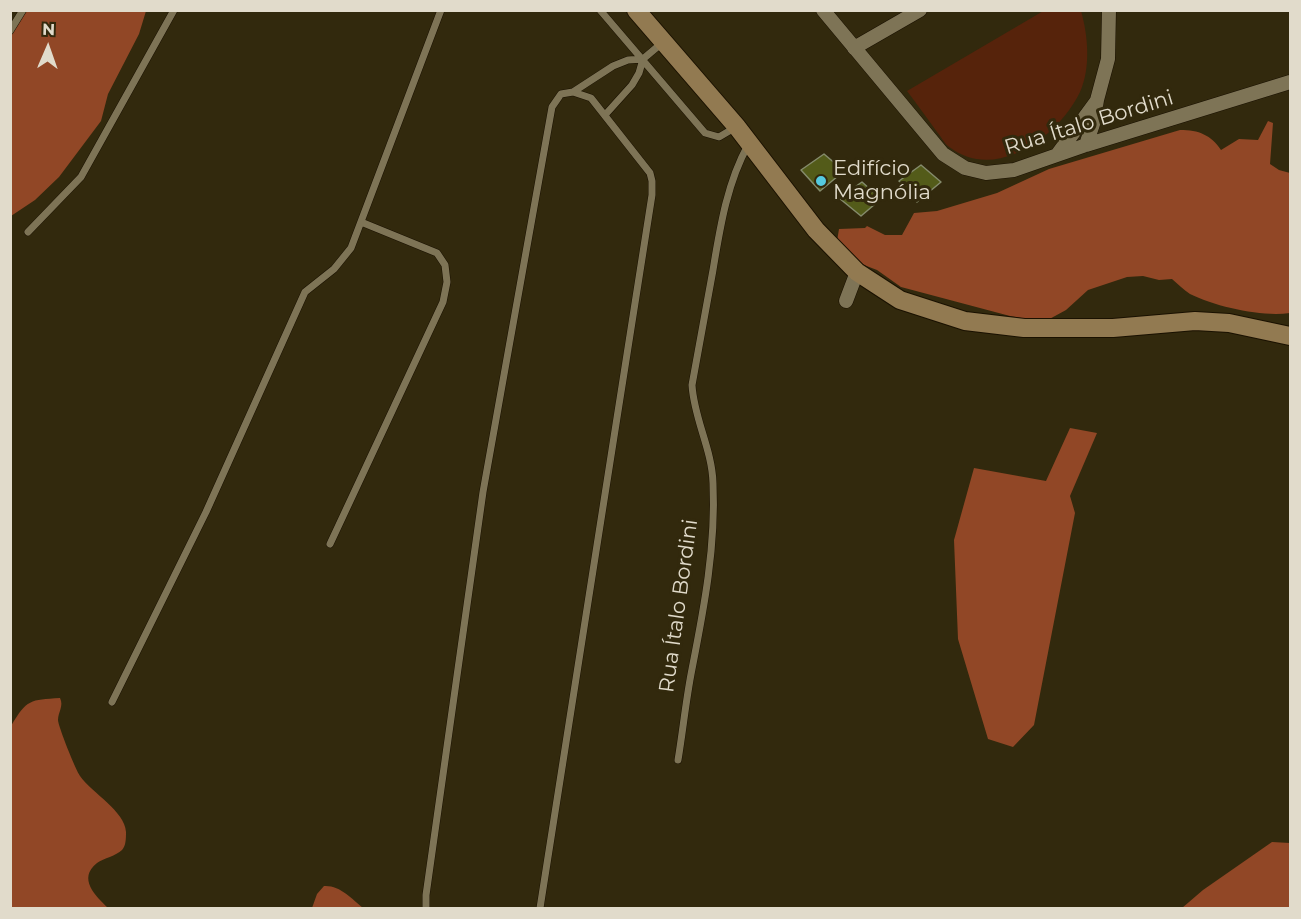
<!DOCTYPE html>
<meta charset="utf-8">
<style>
body{margin:0}
#map{position:relative;width:1301px;height:919px;overflow:hidden;background:#32290d;font-family:Montserrat,sans-serif}
canvas{display:block}
.frame{position:absolute;inset:0;border:12px solid #e1dbcb;pointer-events:none}
.north{position:absolute;left:18px;top:18px;width:60px;height:60px;-webkit-text-stroke:4px #32290d;paint-order:stroke;rotate:2deg;font-size:16px;font-weight:700;line-height:24px;text-align:center;color:#e1dbcb}
.north::after{content:'';display:block;margin:auto;width:21px;height:27px;background:#e1dbcb;clip-path:polygon(50% 0,100% 100%,50% 72%,0 100%)}
</style>
<div id="map">
<canvas width="1301" height="919"></canvas>
<div class="frame"></div>
<div class="north">N</div>
</div>
<script>
const g = document.querySelector('canvas').getContext('2d');
g.lineJoin = 'round';
function fill(path, color) {
  g.fillStyle = color;
  g.fill(path, 'evenodd');
}
function trace(path, color, width, dash) {
  g.strokeStyle = color;
  g.lineWidth = width;
  g.lineCap = dash ? 'butt' : 'round';
  g.setLineDash(dash || []);
  g.stroke(path);
}
function write(font, color, halo, rows, align = 'center') {
  g.font = font + ' Montserrat,sans-serif';
  g.lineWidth = 6;
  g.setLineDash([]);
  g.textBaseline = 'middle';
  g.strokeStyle = halo;
  g.fillStyle = color;
  for (const [text, x, y, turn = 0] of rows) {
    g.save();
    g.translate(x, y);
    g.rotate((+turn || 0) * Math.PI / 180);
    g.textAlign = isNaN(turn) ? turn : align;
    if (halo) g.strokeText(text, 0, 0);
    g.fillText(text, 0, 0);
    g.restore();
  }
}
fill(new Path2D(`
 M1045 10 1081 11C1088 35 1091 68 1080 92 1059 136 995 184 948 146 944 143 941 136 937 132 927 118 917 104 907 91Z`), '#56230b');
fill(new Path2D(`
 M21 11H146L139 34 108 94 101 121 59 177 35 200 11 216 10 28Z
 M1268 121 1273 123 1270 164 1279 170 1290 173V313C1261 317 1217 307 1190 294 1184 290 1178 284 1172 279L1159 280 1143 276 1127 277 1088 290 1066 310 1044 322 1010 316 901 287 877 270 864 265 851 254 836 247 839 229 865 228 867 226 885 235H902L914 213 937 211 997 193 1049 169 1180 130C1199 130 1211 135 1221 150L1239 139 1258 140Z
 M1070 428 1097 433 1070 496 1075 513 1034 725 1013 747 988 739 958 639 954 540 974 468 1046 481Z
 M60 698C64 706 58 712 58 720 58 726 76 771 80 776 92 793 125 811 126 832 126 838 126 846 122 850 116 856 104 858 97 863 77 879 96 896 108 908H11V726C27 699 30 700 60 698Z
 M1272 842 1290 843V908H1182L1203 890Z
 M324 886C340 885 352 899 363 908H312L317 894Z`), '#914726');
const building = new Path2D(`
 M824 154 844 171 820 191 801 170Z
 M921 165 941 182 917 202 899 181Z
 M862 182 881 199 861 216 839 198Z`);
fill(building, '#535b19');
trace(building, '#858b6c', 1.5);
const lane = new Path2D(`
 M600 10 705 133 719 137 736 127
 M10 31 23 10
 M573 92 613 66 628 60 643 59
 M605 115 632 85 639 73 643 59 662 43
 M28 232 81 177 174 10
 M330 544 443 302 447 282 445 265 437 253 361 222
 M112 702 206 512 305 292 334 269 351 248 441 10
 M678 760C683 730 686 699 692 669 704 608 716 546 713 483 712 449 694 419 692 385 699 347 706 309 713 270 720 228 727 183 748 145
 M426 908V895L483 492 552 107 561 94 573 92 591 98 650 173 652 181V195L540 908`);
const street = new Path2D(`
 M823 10 943 154 965 168 986 173 1014 170 1086 145 1290 82
 M854 48 920 10
 M1086 145 1093 124 1097 100 1108 59 1109 10
 M1057 155 1096 102
 M846 301 857 272`);
const secondary = new Path2D(`
 M636 10 737 127 816 230 857 272 900 300 965 321 1024 328H1113L1195 321 1229 323 1290 336`);
trace(lane, '#1a1100', 8);
trace(street, '#1a1100', 15);
trace(secondary, '#1a1100', 20);
trace(lane, '#7e7456', 7);
trace(street, '#7e7456', 14);
trace(secondary, '#927a51', 18);
for (const [x, y, r, color] of [
 [821,181,6,"#55cadf"]
]) {
  const dot = new Path2D();
  dot.arc(x, y, r, 0, 2 * Math.PI);
  g.fillStyle = color;
  g.fill(dot);
  trace(dot, '#32290d', 2);
}
write('21px', '#e1dbcb', '#32290d', [
 ["Rua Ítalo Bordini",1089,123,-17],
 ["Rua Ítalo Bordini",679,606,-82]
]);
write('21px', '#e1dbcb', '#32290d', [
 ["Edifício",833,169],
 ["Magnólia",833,193]
], 'left');
</script>
